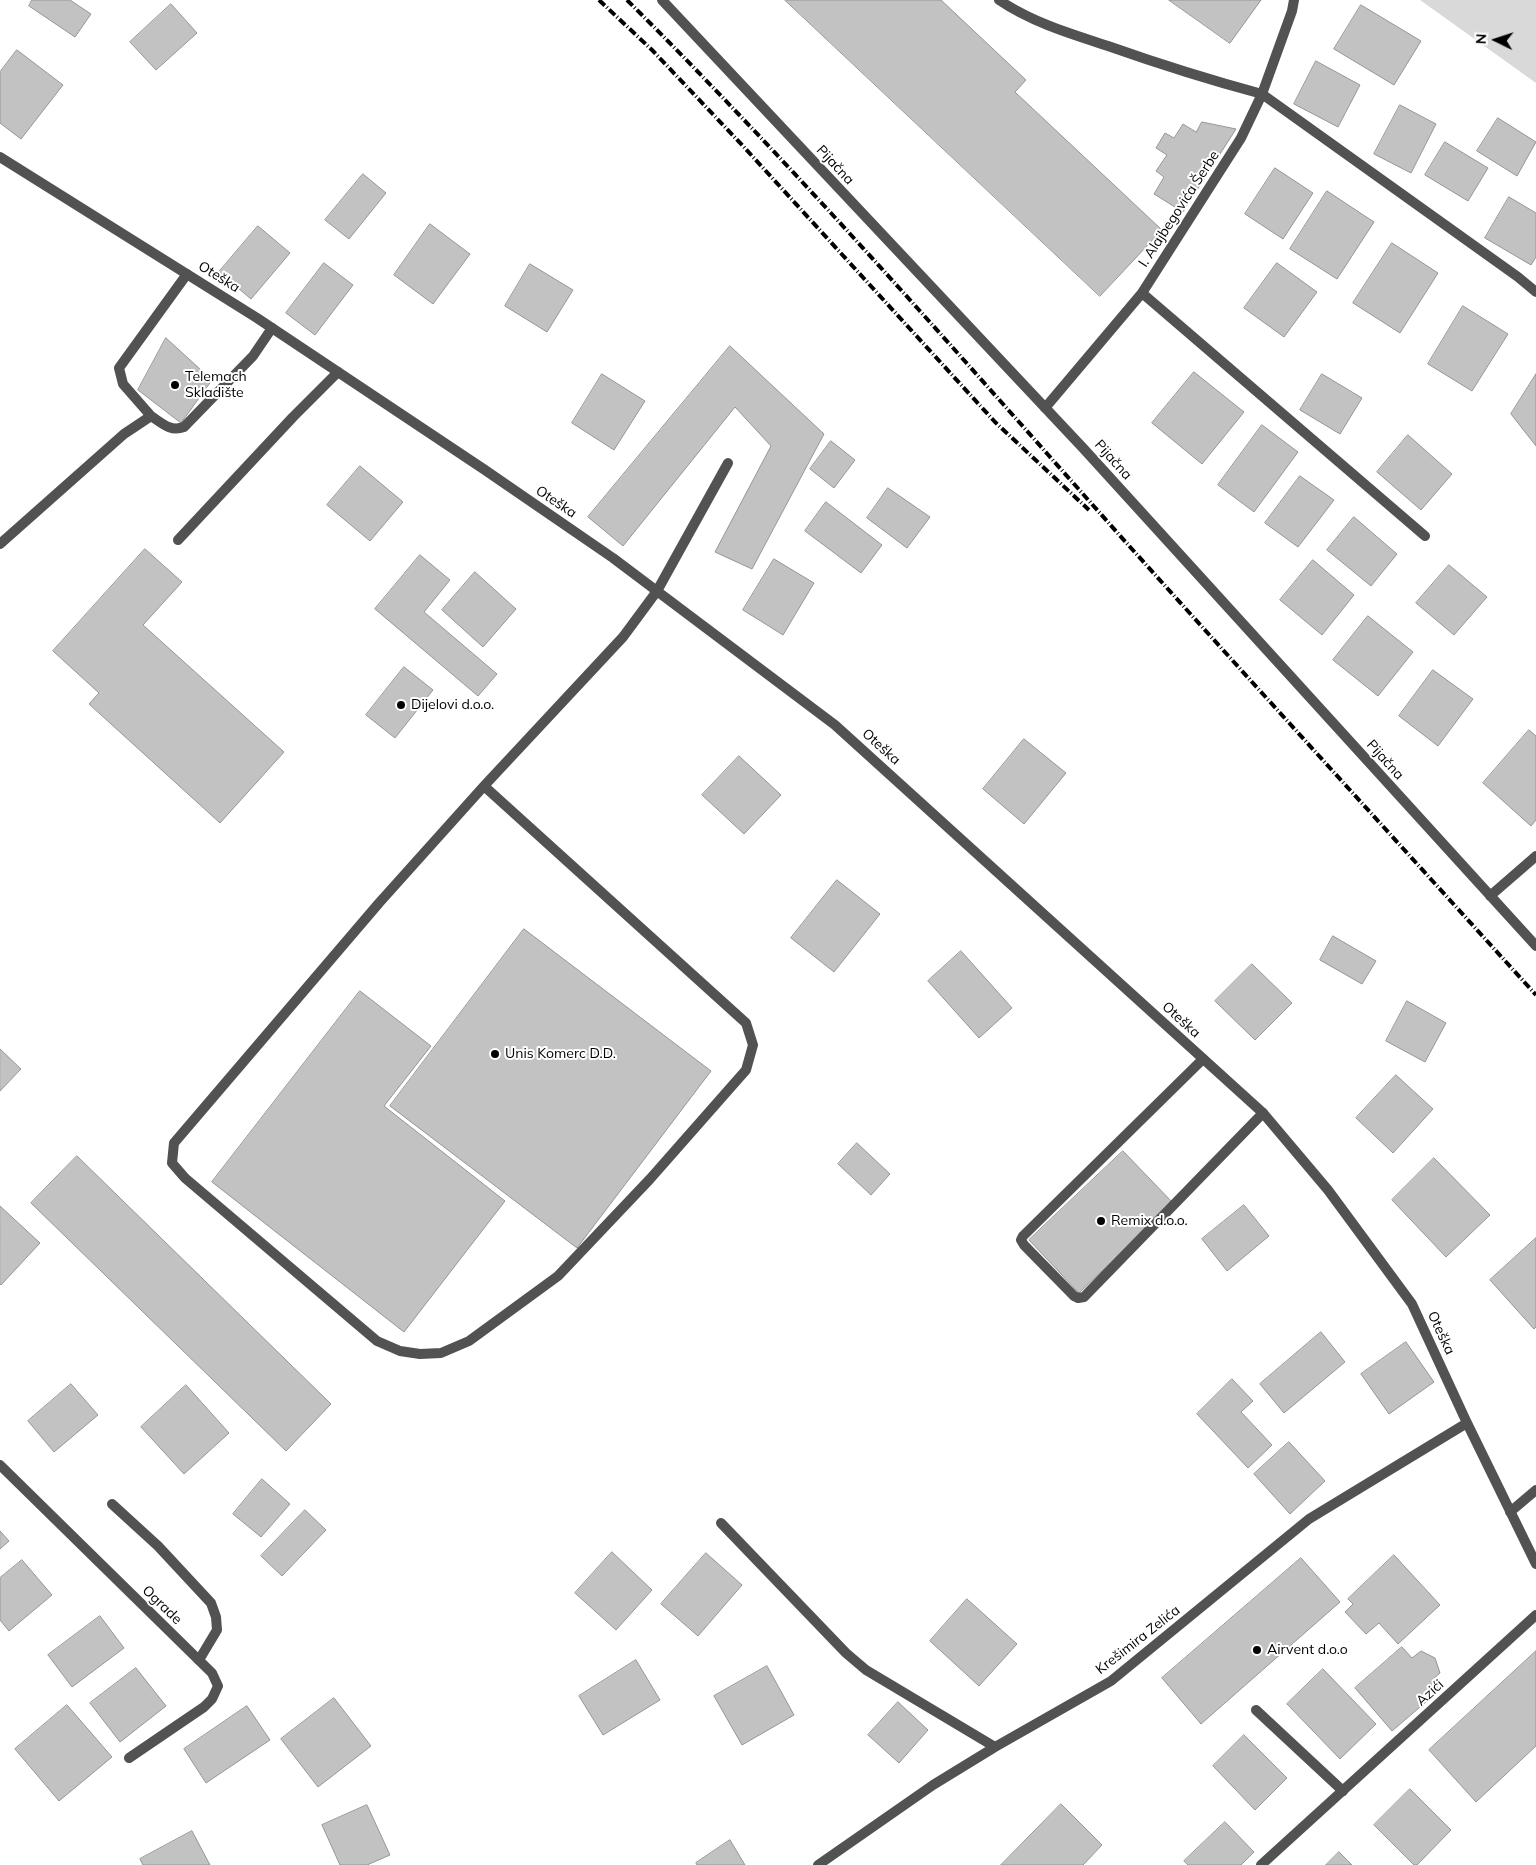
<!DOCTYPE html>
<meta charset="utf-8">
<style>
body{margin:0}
#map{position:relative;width:1536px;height:1865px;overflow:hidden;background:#fff;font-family:Mulish,sans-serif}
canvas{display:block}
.north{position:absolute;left:1471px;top:15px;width:50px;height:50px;-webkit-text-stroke:4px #fff;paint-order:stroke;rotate:274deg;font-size:14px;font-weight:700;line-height:20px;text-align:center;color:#000}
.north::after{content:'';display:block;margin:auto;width:18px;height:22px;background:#000;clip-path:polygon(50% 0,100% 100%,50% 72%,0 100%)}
</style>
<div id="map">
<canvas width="1536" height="1865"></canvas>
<div class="north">N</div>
</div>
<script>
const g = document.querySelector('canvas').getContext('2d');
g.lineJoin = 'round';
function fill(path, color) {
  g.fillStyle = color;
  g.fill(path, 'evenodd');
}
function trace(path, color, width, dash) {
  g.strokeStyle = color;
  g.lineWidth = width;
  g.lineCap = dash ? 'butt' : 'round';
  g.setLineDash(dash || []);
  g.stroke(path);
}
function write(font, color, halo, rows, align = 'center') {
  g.font = font + ' Mulish,sans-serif';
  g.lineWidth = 4;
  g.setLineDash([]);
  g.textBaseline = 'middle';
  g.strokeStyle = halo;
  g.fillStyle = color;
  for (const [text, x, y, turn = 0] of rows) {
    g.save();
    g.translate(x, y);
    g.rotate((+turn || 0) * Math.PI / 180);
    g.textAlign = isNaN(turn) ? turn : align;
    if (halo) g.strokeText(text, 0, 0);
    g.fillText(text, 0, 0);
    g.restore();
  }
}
fill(new Path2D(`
 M1420 0H1536V83Z`), '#d9d9d9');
const building = new Path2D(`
 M32 0H70L91 14 75 37 29 6Z
 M785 0H941L1026 80 1015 92 1162 230 1100 296Z
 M1169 0H1261L1230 43Z
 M171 4 197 33 156 70 130 42Z
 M1361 5 1421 41 1394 85 1334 49Z
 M17 50 63 85 21 139 0 123V72Z
 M1316 61 1360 85 1338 127 1294 104Z
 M1400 105 1436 124 1411 173 1374 154Z
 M1498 118 1536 142 1517 176 1477 151Z
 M1202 122 1236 129 1183 212 1154 194 1164 177 1156 171 1167 155 1156 148 1165 133 1174 138 1183 124 1196 132Z
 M1445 142 1488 168 1468 201 1425 175Z
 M1275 168 1313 193 1283 239 1245 214Z
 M363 174 386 193 349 239 325 220Z
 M1327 191 1374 222 1337 279 1290 249Z
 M1509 197 1536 213V257L1531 265 1485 238Z
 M430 224 470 254 433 304 394 275Z
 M258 226 290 253 251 299 219 272Z
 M1392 243 1438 273 1400 333 1353 303Z
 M324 263 353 285 315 335 286 313Z
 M1277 263 1317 292 1284 337 1244 308Z
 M530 264 573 290 547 332 505 306Z
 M1463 306 1508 334 1472 391 1428 364Z
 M166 338 212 380 181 423 138 390Z
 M730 346 824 434 752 569 715 552 771 446 735 407 623 546 588 517Z
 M1194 372 1244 412 1202 464 1152 423Z
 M602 374 645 401 614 450 572 423Z
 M1322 374 1362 398 1340 434 1300 410Z
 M1536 374V446L1511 414Z
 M1262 425 1298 452 1254 512 1218 485Z
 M1408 435 1452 474 1421 510 1377 472Z
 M831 441 855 460 834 488 810 469Z
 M360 466 403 502 370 541 327 505Z
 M1300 476 1334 500 1298 547 1265 523Z
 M888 488 930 517 907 548 867 518Z
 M826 502 882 545 861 573 805 531Z
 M1354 517 1397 554 1371 586 1327 550Z
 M145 549 182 582 143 625 284 752 220 823 89 704 99 693 53 651Z
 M420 555 450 580 424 612 497 674 478 696 375 609Z
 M774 559 814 583 783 635 743 610Z
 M1313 560 1354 595 1322 635 1280 600Z
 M1449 565 1487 597 1454 635 1416 603Z
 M475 572 516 609 483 647 442 610Z
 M1368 616 1413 652 1378 696 1333 660Z
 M404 667 433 690 395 738 366 715Z
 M1433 670 1473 699 1438 746 1399 716Z
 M1529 730 1536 736V820L1531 826 1483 783Z
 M1024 739 1066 773 1024 824 983 789Z
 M739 756 781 795 744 834 702 795Z
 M837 880 880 914 834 972 791 938Z
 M524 929 711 1071 577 1248 390 1106Z
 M1333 936 1376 961 1362 984 1320 960Z
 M961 951 1012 1008 979 1038 928 981Z
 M1252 964 1292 1003 1255 1040 1215 1001Z
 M360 991 431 1046 384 1106 505 1201 404 1332 212 1182Z
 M1407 1001 1446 1023 1425 1062 1386 1041Z
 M0 1049 21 1069 0 1091Z
 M1396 1075 1433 1109 1393 1153 1356 1118Z
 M857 1143 890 1174 871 1195 838 1164Z
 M1123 1151 1173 1203 1079 1293 1029 1240Z
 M77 1156 331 1404 286 1451 31 1203Z
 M1434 1158 1490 1215 1446 1257 1392 1200Z
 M1244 1205 1269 1236 1227 1271 1202 1239Z
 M0 1206 40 1243 1 1285 0 1284Z
 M1536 1238V1327L1534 1329 1490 1280Z
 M1321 1332 1345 1362 1284 1413 1260 1384Z
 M1406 1342 1434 1382 1389 1414 1361 1374Z
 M1232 1379 1253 1401 1241 1412 1272 1445 1248 1468 1197 1414Z
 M71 1384 98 1415 54 1452 28 1421Z
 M186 1385 229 1433 184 1474 141 1427Z
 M1289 1442 1325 1481 1290 1514 1254 1474Z
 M262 1479 290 1504 261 1537 233 1514Z
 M305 1510 326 1530 282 1576 261 1556Z
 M0 1531 9 1541 0 1549Z
 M612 1552 652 1590 616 1630 575 1593Z
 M706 1553 742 1585 698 1636 661 1604Z
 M1394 1555 1440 1605 1398 1644 1379 1623 1366 1634 1345 1612 1353 1604 1348 1599Z
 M1301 1558 1340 1602 1201 1724 1162 1678Z
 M22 1560 52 1595 9 1631 0 1620V1578Z
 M967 1599 1017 1644 979 1686 930 1641Z
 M100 1616 124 1648 72 1687 48 1655Z
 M1402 1647 1412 1658 1421 1651 1435 1658 1440 1673 1432 1680 1440 1690 1392 1731 1355 1688Z
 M1536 1651V1746L1476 1802 1429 1750Z
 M636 1660 660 1700 603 1735 579 1696Z
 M767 1666 794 1715 742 1745 714 1696Z
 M136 1668 166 1706 120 1742 90 1703Z
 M1323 1669 1376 1724 1340 1759 1287 1704Z
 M334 1698 371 1746 318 1787 281 1739Z
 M898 1702 928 1730 899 1763 868 1735Z
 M67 1705 112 1757 59 1801 15 1749Z
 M247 1706 270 1740 206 1783 184 1749Z
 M1244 1735 1287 1778 1255 1810 1213 1766Z
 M1410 1789 1451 1830 1417 1865H1414L1374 1825Z
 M1061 1804 1102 1845 1083 1865H1001Z
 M367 1805 390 1855 367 1865H340L322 1825Z
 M1225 1822 1254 1852 1241 1865H1188L1184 1861Z
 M192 1831 210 1865H143L140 1859Z
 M730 1840 745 1865H697L696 1863Z
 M1339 1852 1352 1865H1326Z`);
fill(building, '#c2c2c2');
trace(building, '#969696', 1);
trace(new Path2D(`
 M999 0C1031 22 1071 34 1108 46 1159 64 1210 80 1262 94
 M151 416 123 384 119 368 187 274
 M178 540 293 417 338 372
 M0 544 124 434 151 416C162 423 170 432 184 427L253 356 272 328
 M484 786 746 1023 753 1045 746 1070 650 1179 558 1276 469 1341 441 1353 420 1354 400 1351 377 1341 185 1178 172 1163 174 1143 379 903 484 786 623 637 657 591 728 463
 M1203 1059 1023 1236 1021 1240 1024 1245 1074 1296 1078 1298 1084 1297 1263 1113
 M112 1504 158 1546 211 1603 216 1617 217 1630 199 1660
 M1256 1710 1343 1791`), '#525252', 10);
trace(new Path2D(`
 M662 0 1083 448 1536 946
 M1262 94 1518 277 1536 292
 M0 157 257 318 485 470 613 558 835 725 1263 1113 1328 1190 1412 1304 1467 1423 1536 1564
 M1142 293 1425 536
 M1045 408 1142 293 1241 138 1262 94 1292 11 1294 0
 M1490 896 1536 856
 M0 1465 212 1673 218 1686 212 1699 204 1707 129 1758
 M1510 1512 1536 1490
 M721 1523 846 1653 866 1670 995 1747
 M818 1865 933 1785 995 1747 1111 1681 1309 1519 1467 1423
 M1261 1865 1536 1615`), '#525252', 10);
trace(new Path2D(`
 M599 0 652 50 743 146 995 422 1089 510
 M627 0C803 175 966 363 1131 548 1266 698 1401 846 1536 995`), '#000', 4, [8, 2.5, 1, 2.5]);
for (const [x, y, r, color] of [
 [175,385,5,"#000"],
 [401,705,5,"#000"],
 [495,1054,5,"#000"],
 [1101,1221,5,"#000"],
 [1257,1650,5,"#000"]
]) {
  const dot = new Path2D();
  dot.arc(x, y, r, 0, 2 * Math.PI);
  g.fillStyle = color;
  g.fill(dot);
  trace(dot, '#fff', 2);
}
write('14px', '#000', '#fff', [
 ["Pijačna",835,165,47],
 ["I. Alajbegovića Šerbe",1179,209,-57],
 ["Oteška",219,277,32],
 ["Pijačna",1113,460,48],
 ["Oteška",556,502,34],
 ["Oteška",881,747,42],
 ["Pijačna",1385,760,48],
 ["Oteška",1181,1020,42],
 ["Oteška",1441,1333,65],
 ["Ograde",162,1605,44],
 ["Krešimira Zelića",1138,1640,-38],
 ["Azići",1430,1693,-42]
]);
write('14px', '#000', '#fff', [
 ["Telemach",185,377],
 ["Skladište",185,393],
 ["Dijelovi d.o.o.",411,705],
 ["Unis Komerc D.D.",505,1054],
 ["Remix d.o.o.",1111,1221],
 ["Airvent d.o.o",1267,1650]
], 'left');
</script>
